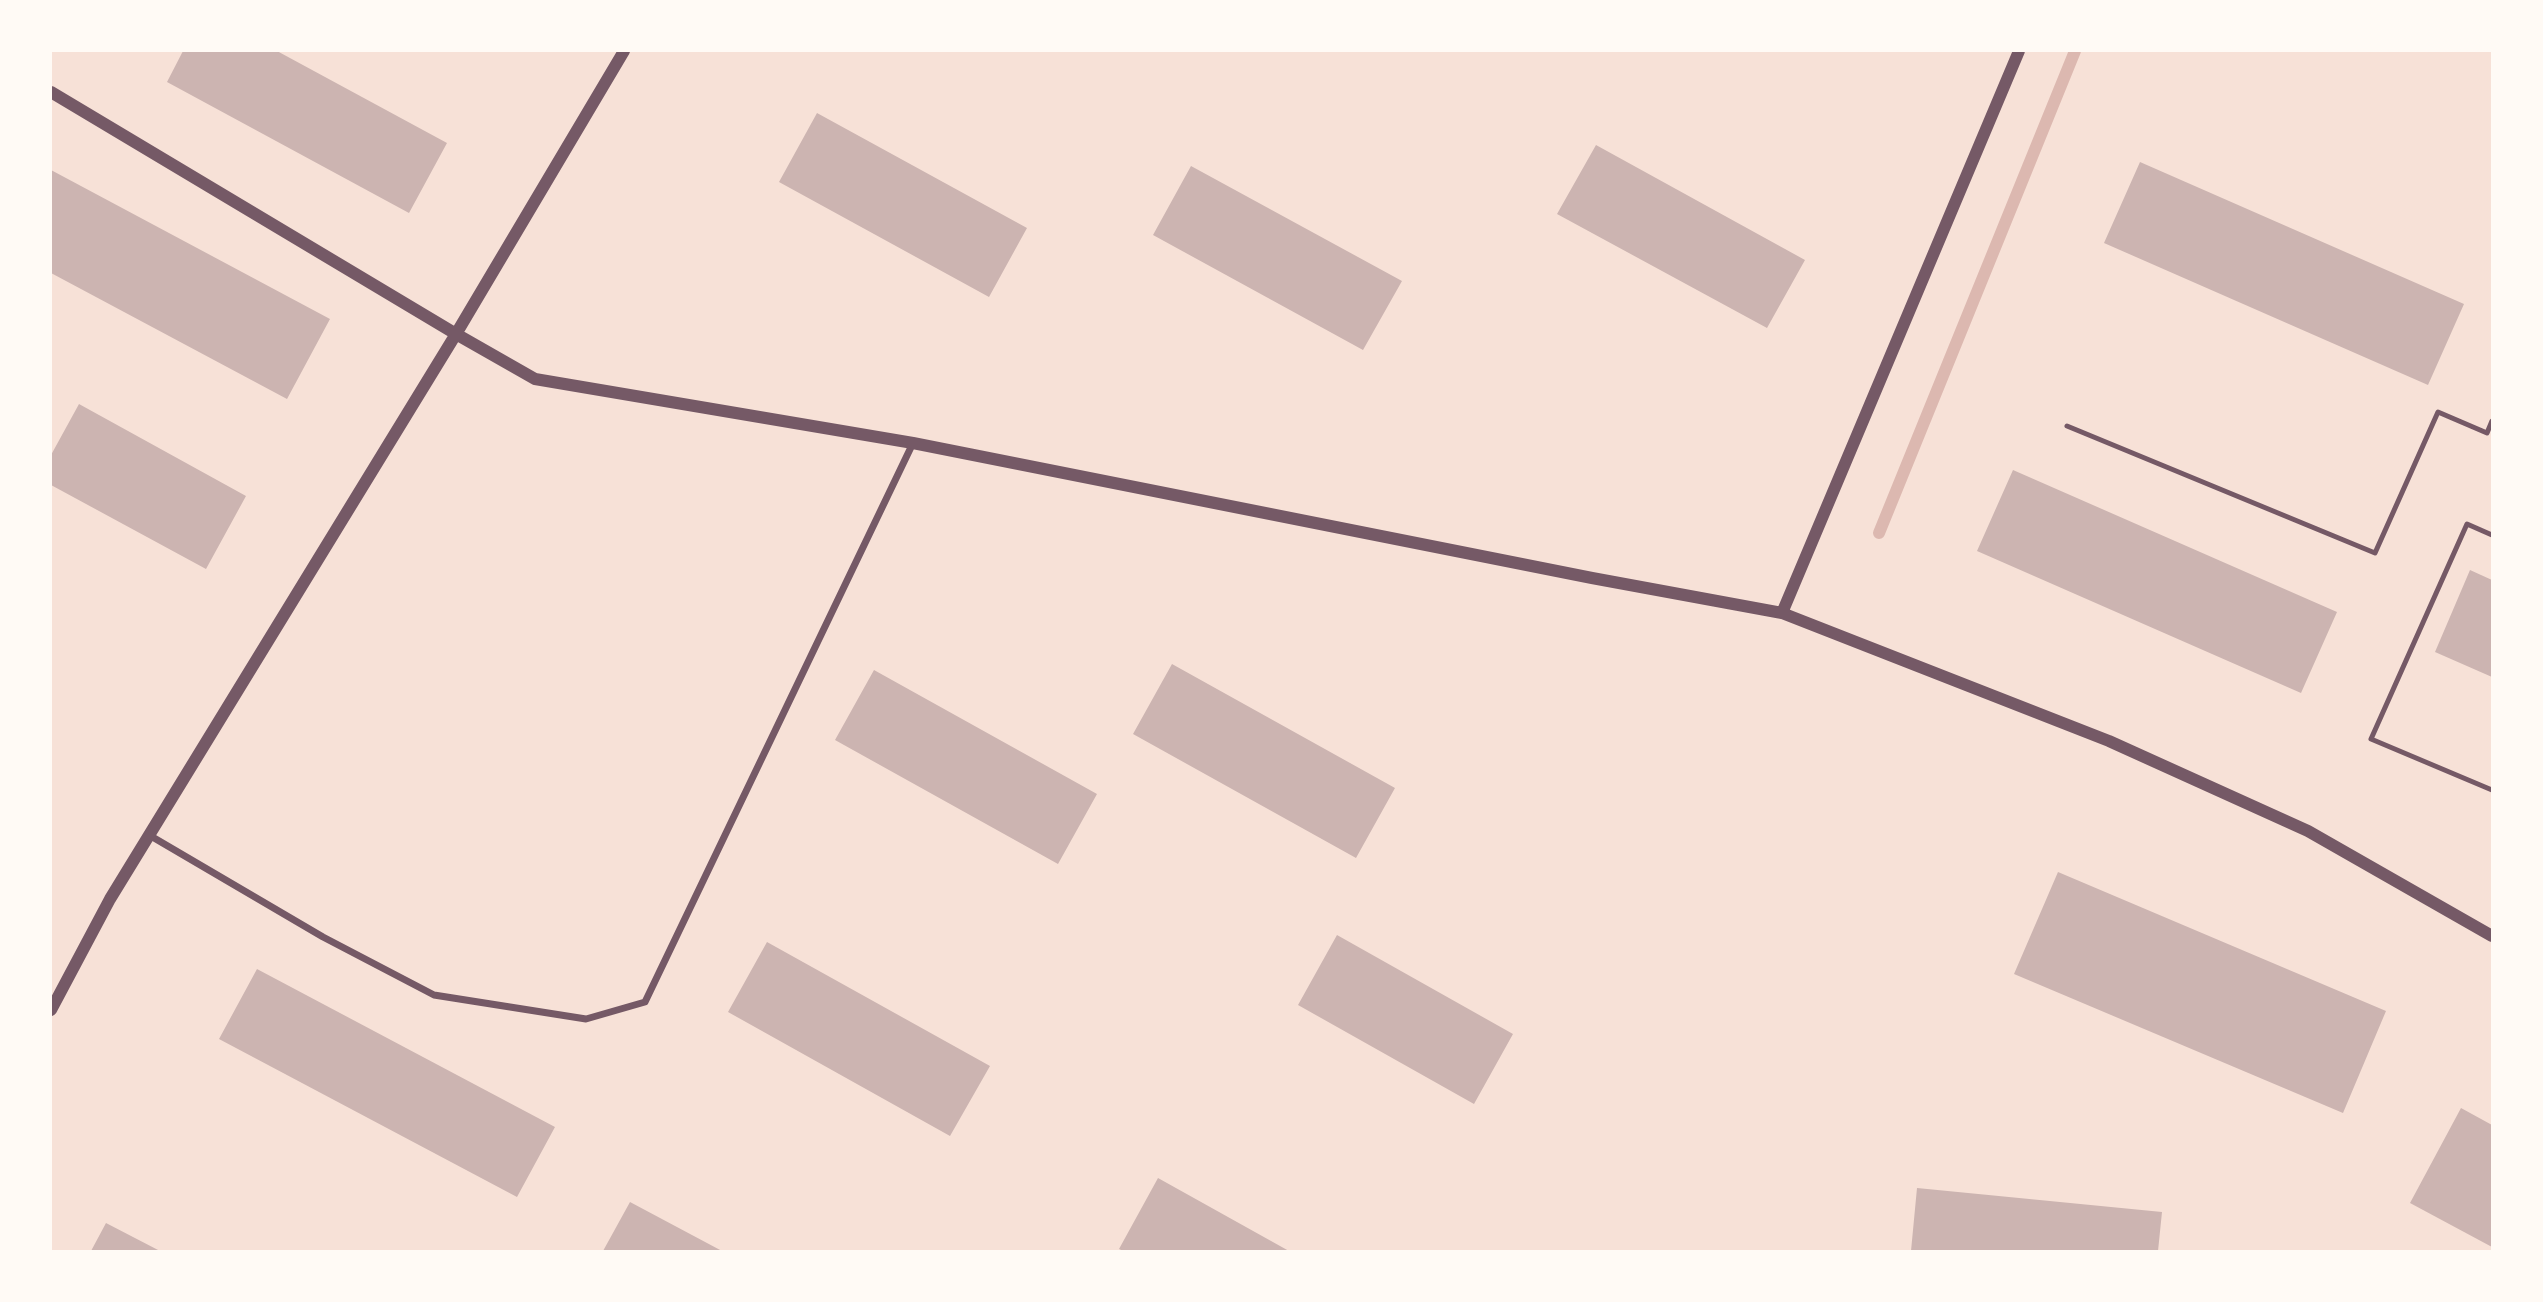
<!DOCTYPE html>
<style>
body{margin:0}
#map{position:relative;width:2543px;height:1302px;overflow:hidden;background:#f7e1d7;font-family:"PT Sans Narrow",sans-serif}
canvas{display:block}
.frame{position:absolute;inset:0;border:52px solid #fffaf5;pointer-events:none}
</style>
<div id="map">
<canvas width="2543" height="1302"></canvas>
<div class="frame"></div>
</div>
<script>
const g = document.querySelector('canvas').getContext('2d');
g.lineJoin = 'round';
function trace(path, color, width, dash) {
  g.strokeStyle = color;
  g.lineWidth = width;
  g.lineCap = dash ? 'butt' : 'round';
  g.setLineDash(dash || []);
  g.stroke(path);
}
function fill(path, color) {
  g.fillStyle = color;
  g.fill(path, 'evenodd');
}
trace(new Path2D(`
 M1879 533 2075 51`), '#dcb8b0', 12);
fill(new Path2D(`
 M183 51H277L447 143 409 213 167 82Z
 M817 113 1027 228 989 297 779 182Z
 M1596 145 1805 260 1767 328 1557 214Z
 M2140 162 2464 304 2428 385 2104 243Z
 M1191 166 1402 281 1363 350 1153 235Z
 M51 170 330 319 287 399 51 273Z
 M79 404 246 496 206 569 51 485V455Z
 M2013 470 2337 612 2301 693 1977 551Z
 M2470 570 2492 580V677L2435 652Z
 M1172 664 1395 788 1356 858 1133 734Z
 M874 670 1097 794 1058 864 835 740Z
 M2058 872 2386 1011 2343 1113 2014 974Z
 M1337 935 1513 1034 1474 1104 1298 1005Z
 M767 942 990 1066 950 1136 728 1012Z
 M257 969 555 1127 517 1197 219 1039Z
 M2461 1108 2492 1125V1247L2410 1203Z
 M1158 1178 1289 1251H1123L1119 1249Z
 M1917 1188 2162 1212 2158 1251H1911Z
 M630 1202 722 1251H603Z
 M106 1223 160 1251H91Z`), '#ccb4b1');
trace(new Path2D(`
 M2067 426 2375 553 2438 412 2487 433 2492 421
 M2492 535 2467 524 2371 739 2492 790`), '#755966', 5);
trace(new Path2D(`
 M149 835 323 937 434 995 586 1019 645 1002 913 443`), '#755966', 7);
trace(new Path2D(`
 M51 92 456 334 535 379 913 443 1592 578 1782 613 2109 741 2308 831 2492 936
 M1782 613 2019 51
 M51 1010 110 899 456 334 624 51`), '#755966', 12);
</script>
